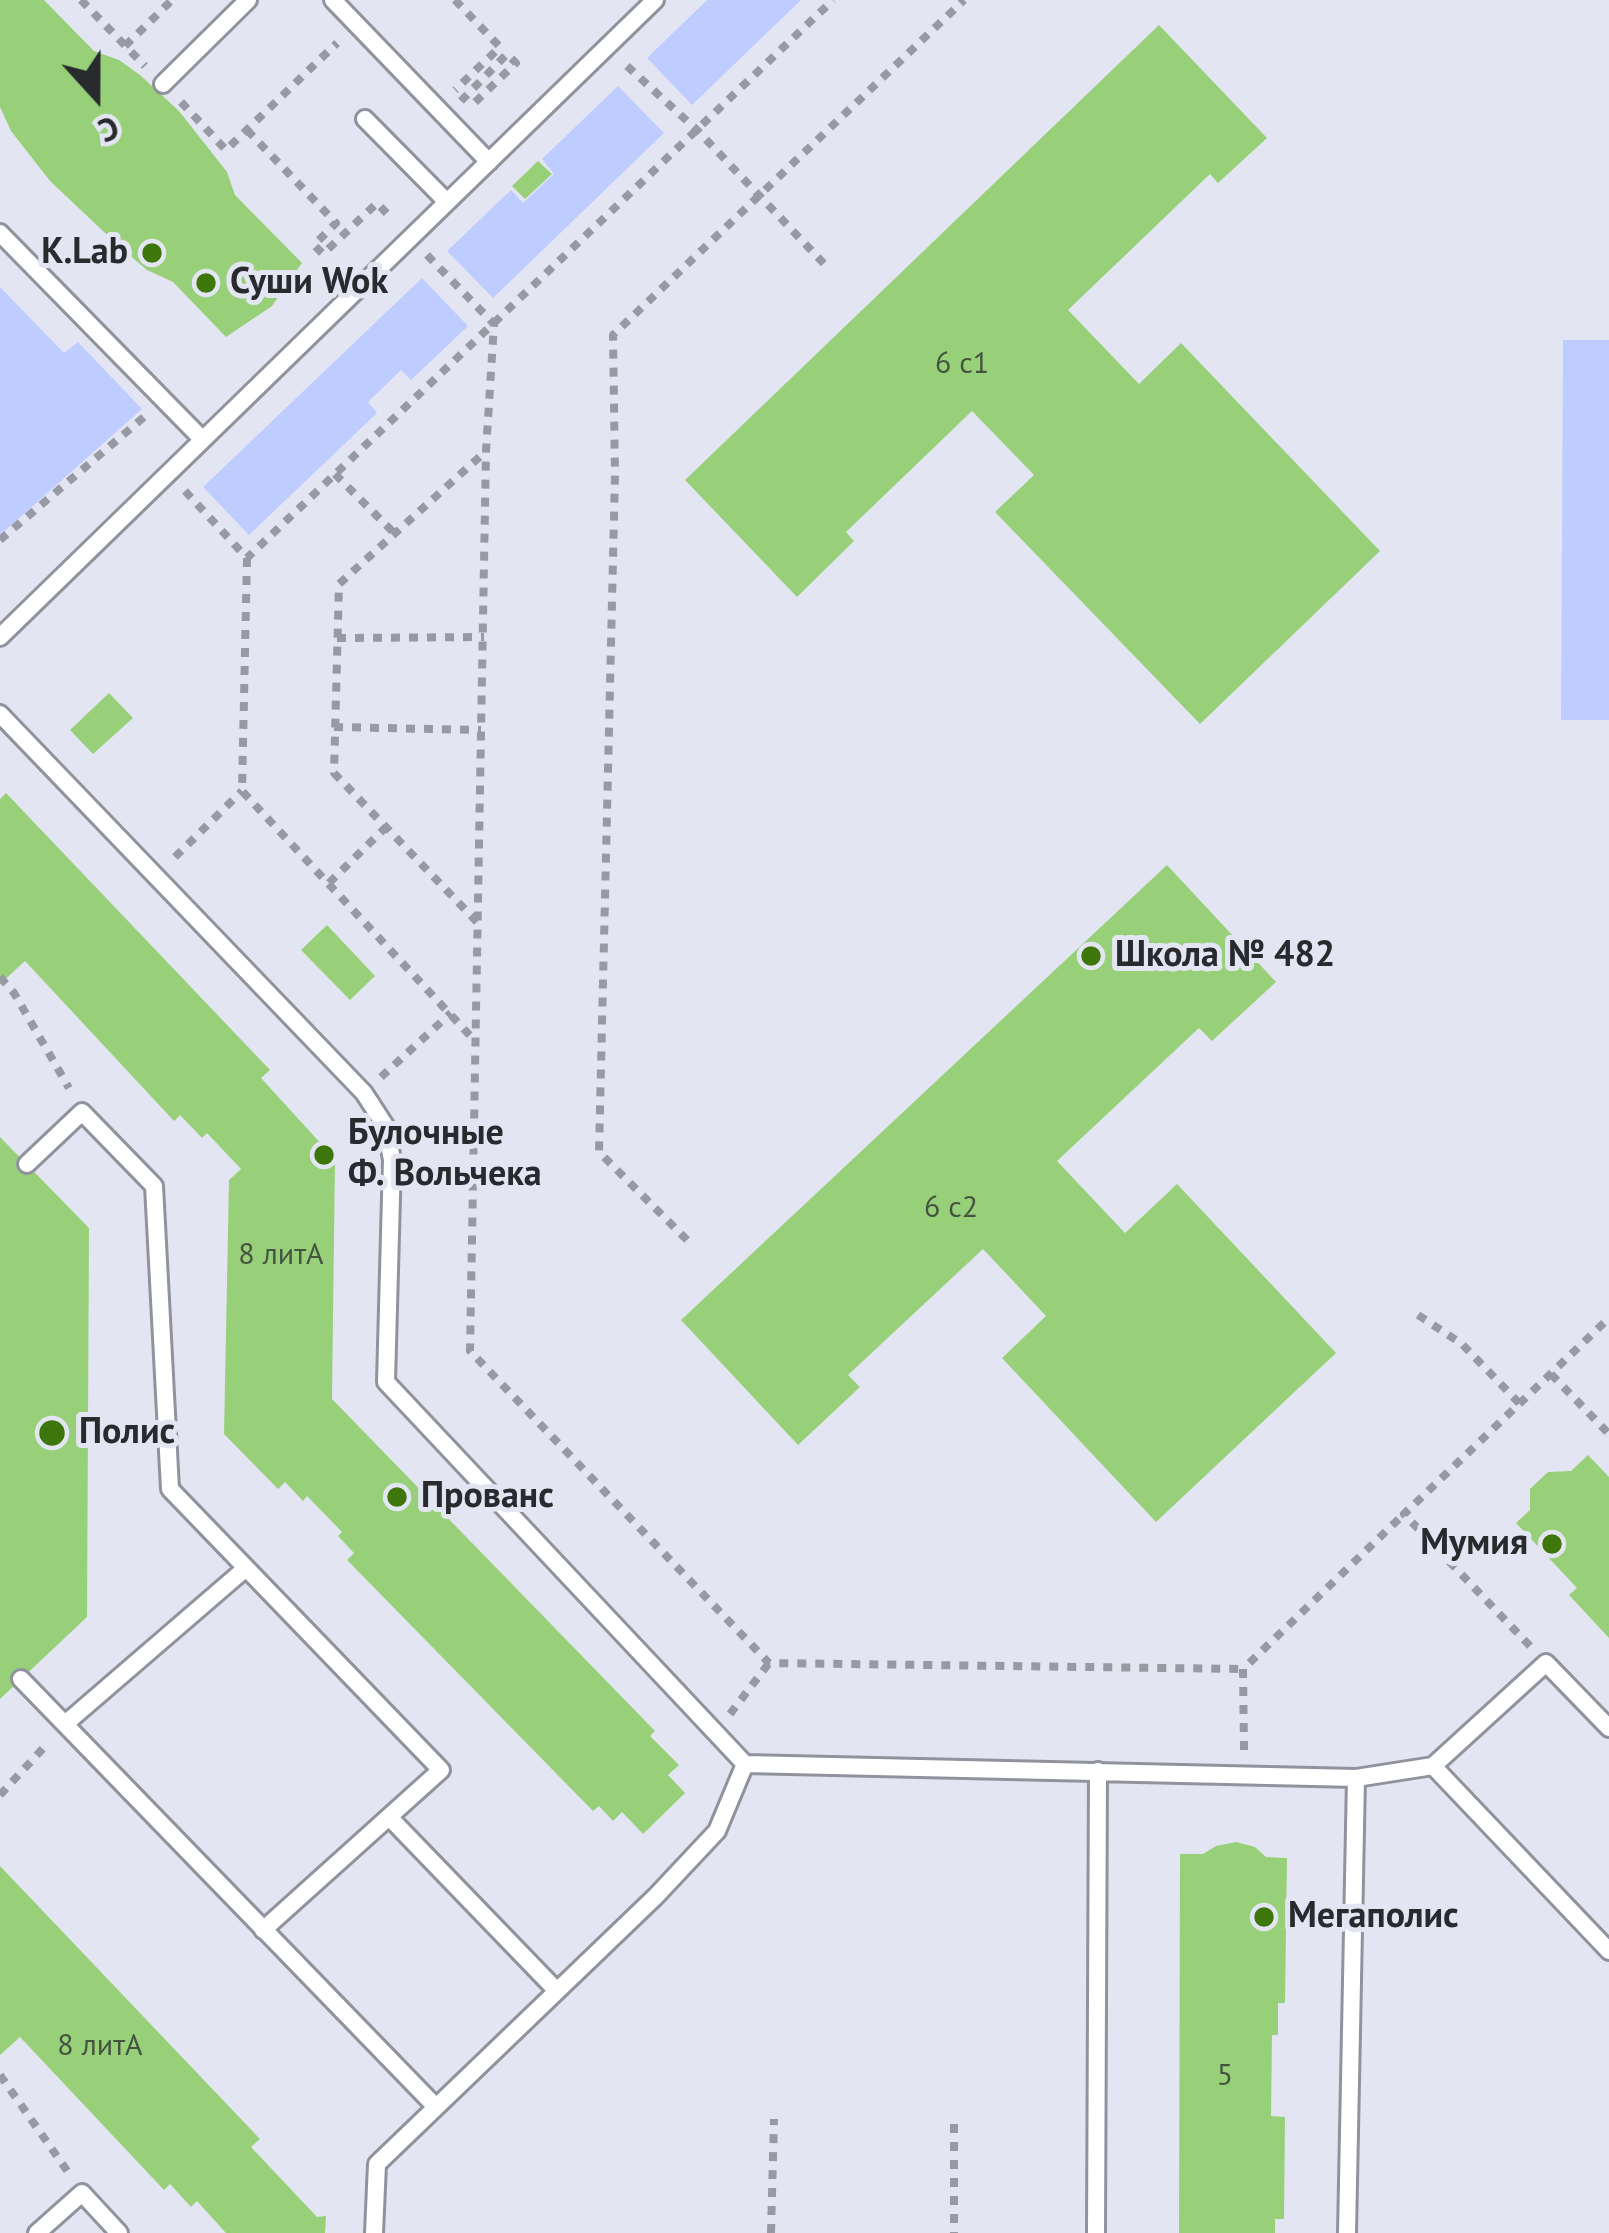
<!DOCTYPE html>
<meta charset="utf-8">
<style>
body{margin:0}
#map{position:relative;width:1609px;height:2233px;overflow:hidden;background:#e3e6f2;font-family:"PT Sans",sans-serif}
canvas{display:block}
.north{position:absolute;left:36px;top:36px;width:120px;height:120px;-webkit-text-stroke:9px #e3e6f2;paint-order:stroke;rotate:159deg;font-size:33px;font-weight:700;line-height:48px;text-align:center;color:#282a2e}
.north::after{content:'';display:block;margin:auto;width:42px;height:54px;background:#282a2e;clip-path:polygon(50% 0,100% 100%,50% 72%,0 100%)}
</style>
<div id="map">
<canvas width="1609" height="2233"></canvas>
<div class="north">С</div>
</div>
<script>
const g = document.querySelector('canvas').getContext('2d');
g.lineJoin = 'round';
function fill(path, color) {
  g.fillStyle = color;
  g.fill(path, 'evenodd');
}
function trace(path, color, width, dash) {
  g.strokeStyle = color;
  g.lineWidth = width;
  g.lineCap = dash ? 'butt' : 'round';
  g.setLineDash(dash || []);
  g.stroke(path);
}
function write(font, color, halo, rows, align = 'center') {
  g.font = font + ' "PT Sans",sans-serif';
  g.lineWidth = 10;
  g.setLineDash([]);
  g.textBaseline = 'middle';
  g.strokeStyle = halo;
  g.fillStyle = color;
  for (const [text, x, y, turn = 0] of rows) {
    g.save();
    g.translate(x, y);
    g.rotate((+turn || 0) * Math.PI / 180);
    g.textAlign = isNaN(turn) ? turn : align;
    if (halo) g.strokeText(text, 0, 0);
    g.fillText(text, 0, 0);
    g.restore();
  }
}
fill(new Path2D(`
 M707 0H801L692 105 647 58Z
 M618 86 664 133 493 298 447 251 511 190 523 203 554 174 542 159Z
 M422 278 468 326 411 380 401 370 368 402 377 413 249 535 203 487Z
 M0 287 64 353 78 342 142 409 0 535Z
 M1563 340H1609V720H1561Z`), '#bfccff');
fill(new Path2D(`
 M0 0H44L94 51 119 60 140 75 179 111 227 172 235 195 302 263 272 306 226 337 173 282 147 270 121 248 50 181 11 131 0 107Z
 M1159 25 1267 138 1218 183 1210 174 1068 310 1139 384 1181 343 1380 551 1200 724 995 512 1034 475 972 411 846 532 854 541 797 597 685 480Z
 M538 161 552 174 525 199 512 186Z
 M109 693 133 718 93 754 70 730Z
 M6 793 270 1070 261 1078 335 1159 332 1399 655 1731 650 1736 679 1765 668 1775 685 1793 643 1834 622 1812 613 1821 599 1806 593 1811 347 1560 354 1553 338 1536 342 1532 307 1496 303 1501 285 1482 278 1489 224 1434 229 1180 241 1169 207 1133 202 1138 180 1115 174 1121 25 961 0 984V799Z
 M1167 865 1276 982 1212 1041 1199 1028 1057 1161 1125 1233 1177 1184 1336 1353 1156 1522 1002 1358 1046 1316 983 1249 848 1375 860 1387 798 1445 681 1320Z
 M327 925 375 976 350 1000 301 950Z
 M0 1137 89 1228 87 1617 0 1699Z
 M1588 1455 1609 1477V1638L1569 1595 1577 1588 1516 1523 1530 1510V1489L1548 1472 1571 1471Z
 M1236 1842 1255 1847 1266 1857 1287 1858 1285 2003H1278V2035H1272L1271 2116 1285 2117 1284 2219H1275V2233H1179L1180 1854H1203L1216 1846Z
 M0 1866 260 2139 251 2147 317 2217 326 2216 325 2233H226L197 2201 191 2207 170 2184 164 2190 20 2037 0 2055Z`), '#98d07a');
const lane = new Path2D(`
 M333 0 489 162
 M163 84 248 0
 M365 119 447 202
 M0 233 201 438
 M0 637 655 0
 M0 714 364 1093 386 1127 392 1160 386 1382 745 1764 1356 1778 1433 1766
 M27 1164 82 1112 154 1186 170 1489 441 1770 263 1930
 M21 1679 436 2107
 M65 1724 246 1568
 M1609 1728 1546 1663 1433 1766 1609 1951
 M391 1819 557 1991
 M37 2233 82 2193 119 2233
 M374 2233 377 2164 656 1896 717 1831 745 1764
 M1096 2233 1098 1771
 M1347 2233 1356 1778`);
trace(lane, '#90939d', 22);
trace(new Path2D(`
 M81 0 145 66
 M455 0 500 47 455 90
 M125 46 172 0
 M627 66 697 130 829 269
 M461 101 507 54 516 63 470 107
 M181 102 226 150 337 43
 M247 130 336 223 314 245 323 254 377 203 392 219
 M427 255 494 324 486 451 470 1351 769 1663 1243 1669
 M335 474 395 534
 M185 491 247 558 833 0
 M0 540 144 417
 M247 558 242 791 476 1042
 M337 638 484 637
 M334 727 481 730
 M175 857 242 791
 M329 883 386 827
 M477 922 334 773 339 584 486 451
 M0 977 14 993 69 1088
 M381 1077 451 1013
 M687 1240 599 1152 615 474 613 335 964 0
 M1418 1315 1462 1344 1520 1404
 M1551 1374 1609 1434
 M1530 1646 1404 1514 1609 1318
 M730 1714 769 1663
 M1244 1750 1243 1669 1404 1514
 M0 1795 48 1743
 M0 2075 68 2172
 M954 2124V2233
 M771 2233 774 2119`), '#979aa3', 8, [9, 9]);
trace(lane, '#fff', 16);
for (const [x, y, r, color] of [
 [152,253,12,"#3d770c"],
 [206,283,12,"#3d770c"],
 [1091,956,12,"#3d770c"],
 [324,1155,12,"#3d770c"],
 [52,1433,15,"#3d770c"],
 [397,1497,12,"#3d770c"],
 [1552,1544,12,"#3d770c"],
 [1264,1917,12,"#3d770c"]
]) {
  const dot = new Path2D();
  dot.arc(x, y, r, 0, 2 * Math.PI);
  g.fillStyle = color;
  g.fill(dot);
  trace(dot, '#e3e6f2', 4.5);
}
write('30px', '#445441', null, [
 ["6 с1",962,364],
 ["6 с2",951,1208],
 ["8 литА",281,1255],
 ["8 литА",100,2046],
 ["5",1225,2076]
]);
write('bold 36px', '#282a2e', '#e3e6f2', [
 ["K.Lab",128,253,"right"],
 ["Суши Wok",230,283],
 ["Школа № 482",1115,956],
 ["Булочные",348,1134],
 ["Ф. Вольчека",348,1175],
 ["Полис",79,1433],
 ["Прованс",421,1497],
 ["Мумия",1528,1544,"right"],
 ["Мегаполис",1288,1917]
], 'left');
</script>
